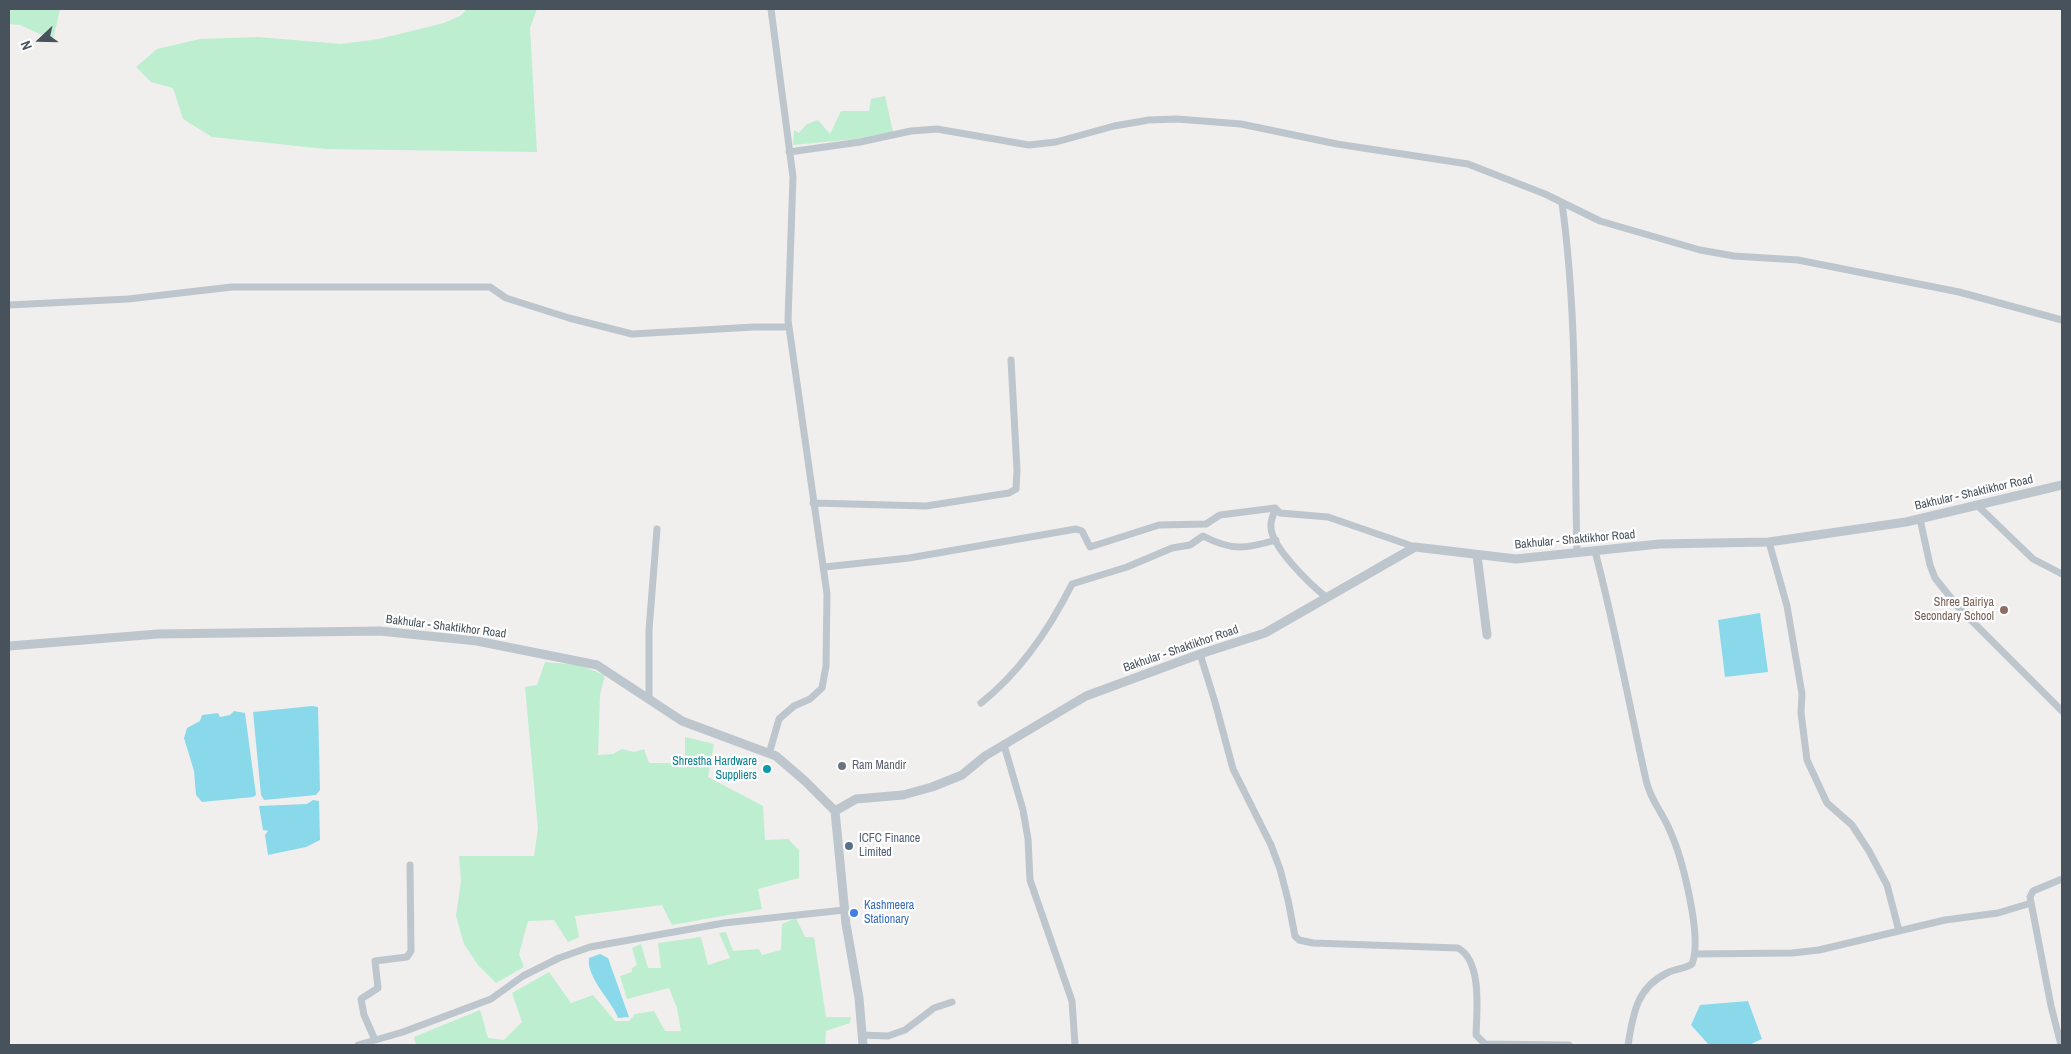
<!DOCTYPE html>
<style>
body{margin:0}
#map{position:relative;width:2071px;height:1054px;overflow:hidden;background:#f1eeee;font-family:"Archivo Narrow",sans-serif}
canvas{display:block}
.frame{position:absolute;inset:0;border:10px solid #47525c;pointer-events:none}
.north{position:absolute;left:15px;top:15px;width:50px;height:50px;-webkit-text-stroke:4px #fff;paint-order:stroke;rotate:249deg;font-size:14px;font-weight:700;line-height:20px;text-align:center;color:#47525c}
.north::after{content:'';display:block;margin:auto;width:18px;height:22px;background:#47525c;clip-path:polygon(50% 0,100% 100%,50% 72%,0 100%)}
</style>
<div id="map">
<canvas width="2071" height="1054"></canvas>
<div class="frame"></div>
<div class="north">N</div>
</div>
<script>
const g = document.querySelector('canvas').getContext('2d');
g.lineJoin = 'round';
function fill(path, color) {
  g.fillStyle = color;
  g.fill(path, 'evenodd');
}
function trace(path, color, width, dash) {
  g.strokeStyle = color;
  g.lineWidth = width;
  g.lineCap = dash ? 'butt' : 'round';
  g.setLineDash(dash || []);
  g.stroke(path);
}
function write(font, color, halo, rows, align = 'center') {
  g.font = font + ' "Archivo Narrow",sans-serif';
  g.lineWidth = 4.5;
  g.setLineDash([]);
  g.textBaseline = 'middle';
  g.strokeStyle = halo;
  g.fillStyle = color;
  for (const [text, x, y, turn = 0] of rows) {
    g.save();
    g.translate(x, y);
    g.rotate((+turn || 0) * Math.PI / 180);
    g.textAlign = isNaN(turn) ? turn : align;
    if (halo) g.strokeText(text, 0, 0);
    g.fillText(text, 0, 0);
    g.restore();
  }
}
fill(new Path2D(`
 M9 9H60L53 40 20 25 9 24Z
 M467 9H537L530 28 537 152 326 149 212 137 183 119 173 88 151 82 136 67 157 49 200 39 258 37 341 44 379 39 444 23 460 16Z
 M885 96 893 132 855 139 793 145 794 130 799 133 807 124 818 120 830 134 841 111H869L871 99Z
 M545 662 579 665 605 675 600 695 598 755 613 754 622 749 634 752 644 749 649 763H673L685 759V737L714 744 708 777 763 806 765 840 788 839 799 850V878L758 889 762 909 672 925 662 905 575 916 579 937 568 942 554 920 528 921 519 954 524 967 496 983 478 965 464 944 456 916 461 881 459 856H534L538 829 525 687 537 685Z
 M796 918 805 937H814L826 1017H851L850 1023 826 1031 825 1045H416L414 1037 480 1010 488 1038 504 1040 522 1022 512 993 549 972 571 1003 593 995 615 1021H629L635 1014 654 1011 665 1031H681L677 1008 669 988 627 999 620 976 632 972V968L637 965 632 948 641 944 648 968H661L658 943 701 937 708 965 730 958 719 933 726 932 733 951 759 949 762 955 781 950 782 924Z`), '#bdeecf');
fill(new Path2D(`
 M1760 613 1768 672 1725 677 1718 620Z
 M312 706 318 707 320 790 316 795 264 800 261 795 253 712Z
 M234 711 245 713 256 795 253 797 202 802 196 795 194 771 184 738 187 728 200 721 202 715 218 713 220 717 230 715Z
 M313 800 319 801 320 840 306 847 268 855 265 835 268 831 263 830 259 806 307 804Z
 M600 954 608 958 629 1017 618 1018C613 1002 586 978 589 958Z
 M1748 1001 1762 1039 1749 1045H1709L1691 1025 1700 1005Z`), '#8ad9eb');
trace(new Path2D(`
 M789 152 860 142 911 131 937 129 1029 145 1056 142 1114 126 1149 120 1177 119 1241 124 1337 144 1468 164 1545 194 1600 221 1700 250 1734 256 1798 260 1959 292 2062 320
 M1562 203C1578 319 1574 437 1577 553
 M9 305 128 299 232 287H490L506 298 569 318 632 334 754 327H789
 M813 503 926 506 1009 493 1016 489 1017 470 1011 360
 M1977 505 2033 559 2062 574
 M1275 508C1274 514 1270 521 1271 527 1271 547 1311 585 1326 597
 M1920 519 1930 565 1935 578 1959 608 2062 711
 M1769 542 1787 606 1802 694 1801 713 1807 760 1827 803 1852 825 1869 851 1887 885 1899 931
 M1595 551C1615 627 1629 704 1646 780 1650 800 1663 813 1670 831 1682 857 1703 938 1692 964 1684 969 1675 969 1667 973 1636 988 1633 1015 1628 1045
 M824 567 909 558 1076 529 1082 531 1090 547 1159 525 1206 524 1220 515 1275 508 1280 513 1328 517 1415 547
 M1200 654 1215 702 1233 769 1271 845 1280 869 1288 900 1295 936 1299 940 1313 943 1458 948C1482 961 1477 1010 1476 1035L1485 1044 1569 1045
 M649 699V630L657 529
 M981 703C1020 672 1050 628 1072 584L1127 567 1172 548 1190 545 1203 536C1232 551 1245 549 1276 540
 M1004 745 1023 810 1028 839 1030 880 1072 1001 1075 1045
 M769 754 779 719 794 706 810 699 822 688 826 666 827 594 788 320 793 177 771 9
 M1695 954 1792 953 1819 950 1945 920 1998 913 2031 903
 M862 1035 888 1036 905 1030 934 1008 952 1002
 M375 1040 364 1015 361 999 378 988 375 961 407 957 411 951 410 865
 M358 1045 403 1032 491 999 523 976 559 958 590 947 724 923 844 910
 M2061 1045 2051 1006 2030 897 2033 891 2062 879`), '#bdc6cd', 7);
trace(new Path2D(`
 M1477 555 1487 635
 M9 646 158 634 380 631 477 641 597 665 682 721 776 756 805 781 835 811
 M835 811 856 799 903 795 932 787 962 775 985 756 1086 696 1200 654 1265 633 1415 547 1516 559 1659 544 1769 542 1906 522 2062 485
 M835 811 846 924 859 998 863 1045`), '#bdc6cd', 9);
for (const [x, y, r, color] of [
 [2004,610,5,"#8d6e63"],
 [842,766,5,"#6b7280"],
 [767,769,5,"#0f9aa8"],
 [849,846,5,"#5c6f8a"],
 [854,913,5,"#3f7fe0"]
]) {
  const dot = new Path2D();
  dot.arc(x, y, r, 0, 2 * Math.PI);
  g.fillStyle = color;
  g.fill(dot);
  trace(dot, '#fff', 2);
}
write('12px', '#47525c', '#fff', [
 ["Bakhular - Shaktikhor Road",1974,493,-13],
 ["Bakhular - Shaktikhor Road",1575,540,-5],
 ["Bakhular - Shaktikhor Road",446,627,7],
 ["Bakhular - Shaktikhor Road",1181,649,-19]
]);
write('12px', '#785e54', '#fff', [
 ["Shree Bairiya",1994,603],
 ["Secondary School",1994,617]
], 'right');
write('12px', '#0d838f', '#fff', [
 ["Shrestha Hardware",757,762],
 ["Suppliers",757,776]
], 'right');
write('12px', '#5b616d', '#fff', [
 ["Ram Mandir",852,766]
], 'left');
write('12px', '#4e5e75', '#fff', [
 ["ICFC Finance",859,839],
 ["Limited",859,853]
], 'left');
write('12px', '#366cbe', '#fff', [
 ["Kashmeera",864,906],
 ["Stationary",864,920]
], 'left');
</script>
